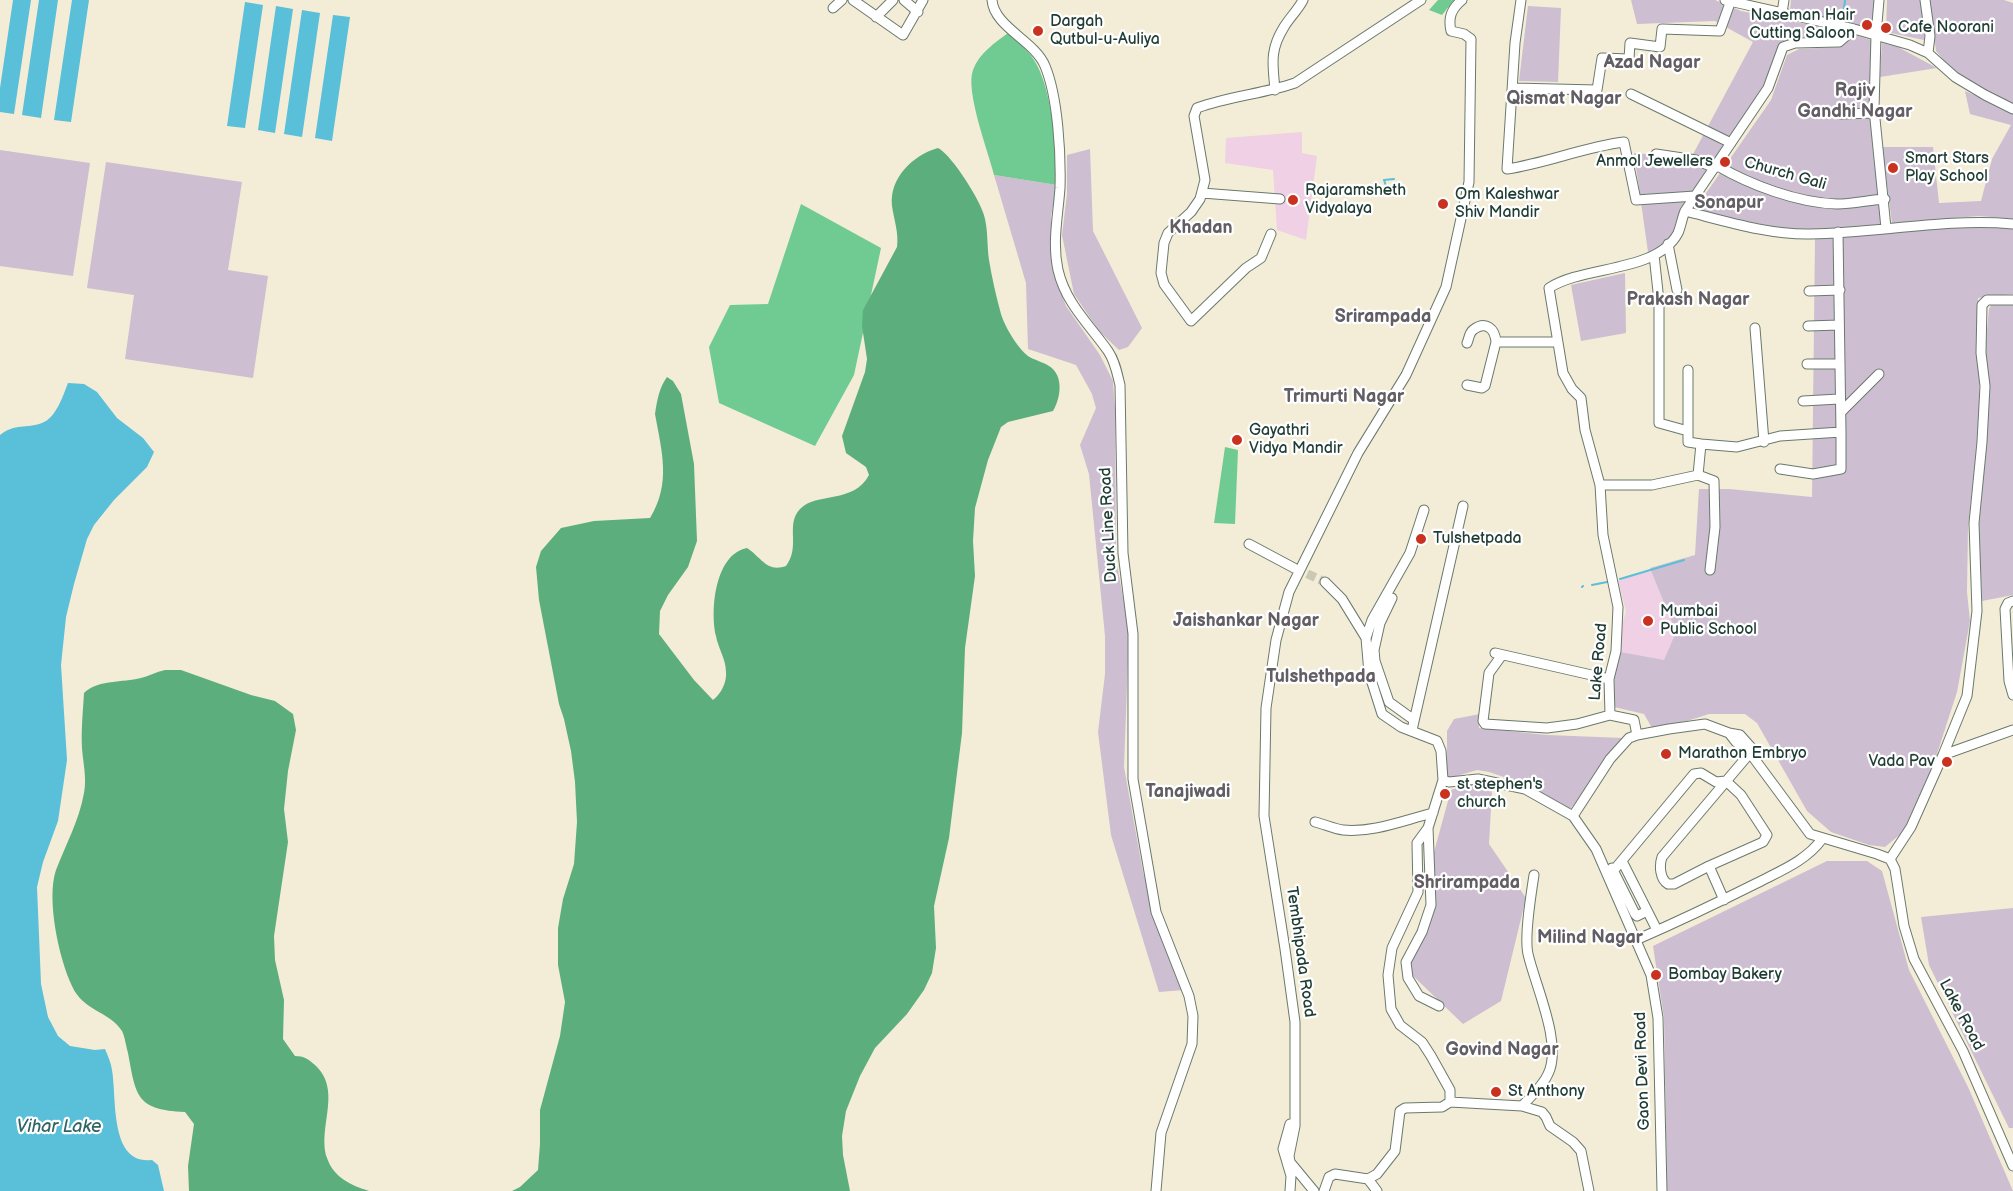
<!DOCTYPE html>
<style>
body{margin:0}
canvas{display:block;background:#f3ecd6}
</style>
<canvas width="2013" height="1191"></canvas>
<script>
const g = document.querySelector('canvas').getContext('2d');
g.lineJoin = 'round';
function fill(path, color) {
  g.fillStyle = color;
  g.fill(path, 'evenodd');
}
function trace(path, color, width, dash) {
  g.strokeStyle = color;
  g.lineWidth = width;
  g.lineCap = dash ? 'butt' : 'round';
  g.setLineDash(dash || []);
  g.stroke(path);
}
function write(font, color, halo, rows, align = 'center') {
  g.font = font + ' "Balsamiq Sans",sans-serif';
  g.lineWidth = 4.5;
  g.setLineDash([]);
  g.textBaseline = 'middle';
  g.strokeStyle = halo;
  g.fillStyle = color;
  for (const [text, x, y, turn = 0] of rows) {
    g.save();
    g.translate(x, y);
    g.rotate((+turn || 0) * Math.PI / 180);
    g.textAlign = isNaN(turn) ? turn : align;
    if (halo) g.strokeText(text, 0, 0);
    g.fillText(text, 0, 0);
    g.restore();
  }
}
fill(new Path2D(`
 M1302 132V153L1317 156 1306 240 1277 230 1273 170 1225 163 1226 138Z
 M1652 571 1676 632 1664 661 1615 651 1626 611 1618 581 1626 577Z`), '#f0d0e4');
fill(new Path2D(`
 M1631 0H1715L1741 11 1841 31 1832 36 1796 37 1779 44 1764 88 1674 232 1661 247 1648 252 1634 153 1691 158 1753 42 1715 21 1637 24Z
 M1791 0H1876L1874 30 1790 10Z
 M1887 0H1922L1925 15 1924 40 1886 32Z
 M1930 0H2004L2013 3V105L1987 92 1953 71 1936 51Z
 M1528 6 1561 8 1558 82 1519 81Z
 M1855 35 1874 41 1882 224 1835 229 1794 230 1727 218 1695 209 1771 100 1787 55 1799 49 1841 47Z
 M1882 43 1898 47 1937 68 1880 77Z
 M1965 91 2013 112V219L1979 216 1892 223 1882 147H1933L1939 203 1981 201 1992 159 2011 125 1970 114Z
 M1090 149 1093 231 1142 328 1128 347 1119 350 1099 331 1074 294 1062 235 1067 194V155Z
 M0 150 90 163 73 276 0 266Z
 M106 162 242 182 228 270 268 276 253 378 125 359 134 295 87 288Z
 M994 175 1057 185 1051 216V244L1058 284 1066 306 1100 355 1113 381 1115 409 1116 559 1129 631 1124 767 1143 872 1163 940 1184 990 1159 992 1111 835 1098 732 1105 674V636L1089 474 1080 445 1096 408 1092 394 1076 365 1028 349 1026 283Z
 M1978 225 2013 229V294L1978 298 1980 438 1975 462 1968 527 1967 592 1970 621 1957 692 1935 760 1903 832 1885 847 1869 845 1831 832 1807 811 1757 723 1745 714H1709L1687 721 1652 728 1644 714 1614 707 1615 651 1664 660 1676 632 1650 568 1695 555 1699 489H1729L1812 497 1815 238 1920 228Z
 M1625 273 1626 333 1581 341 1571 285Z
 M1993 302 2013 303V595L1982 601 1978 520 1985 353 1989 309Z
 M1480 714 1479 728 1547 735 1624 738 1571 808H1563L1533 787 1489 772 1477 770 1450 778 1447 775V731L1454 719Z
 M1468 784 1492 790 1489 844 1526 898 1501 1001 1463 1024 1407 970 1432 914 1434 852 1451 790Z
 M1827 861H1867L1882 871 1909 970 1968 1087 2013 1191H1667L1664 1018 1653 946Z
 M2013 908V1128H2009L1929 965 1921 917Z`), '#cebed1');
fill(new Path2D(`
 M1438 0H1454L1442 15 1429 10Z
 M1008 33C1017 41 1028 50 1034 60 1052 87 1057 152 1057 185L994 175C988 151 965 91 973 70 979 53 995 43 1008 33Z
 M801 204 881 248 854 375 815 446 719 403 709 347 730 305 768 304Z
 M1225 447 1238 450 1235 524 1214 523Z`), '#70cb92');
fill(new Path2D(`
 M938 148C952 155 983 204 985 219 988 232 987 246 989 260 992 278 996 296 1001 314 1005 327 1017 347 1028 356 1034 360 1043 362 1049 366 1064 375 1061 398 1053 411L1008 422 1001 427 988 460 975 508 973 541 975 576 965 648 962 733 949 838 934 906 936 948 932 973 924 990 907 1014 875 1048 860 1076 846 1111 842 1136 843 1155 850 1191H512L520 1187 538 1170 540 1144V1110L560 1036 565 1002 558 965V928L563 899 574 864 577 822 575 782 571 751 564 719 559 704 539 600 536 567 541 551 561 528 594 521 650 518C671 483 662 453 655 414 657 401 659 388 667 377L673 381 681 394 694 464 697 541 688 567 668 595 660 611 659 634 694 680 713 700C721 694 727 682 726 672 726 659 718 648 716 636 710 610 715 554 747 548 761 557 767 573 786 566 801 546 785 525 800 509 816 492 854 504 869 475L866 467 846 453 842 436 865 372 867 359 862 326 863 310 897 247C899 233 894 220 892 206 889 178 913 155 938 148Z
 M165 670H181L251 695 275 701 293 714 296 730 288 771 284 809 288 842 274 936 275 960 284 1000 283 1039 295 1056C304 1056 308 1059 315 1065 343 1091 317 1127 327 1158 334 1178 351 1185 369 1191H189L188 1166 194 1124 185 1112C136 1110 136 1096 128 1053 126 1046 125 1037 122 1031 109 1011 83 1011 72 986 59 959 46 899 56 870 66 844 79 821 84 793 87 778 83 763 82 748 81 730 83 711 84 693 99 679 122 683 141 678 149 676 156 672 165 670Z`), '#5caf7c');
fill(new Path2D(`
 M13 0H31L14 114 0 112V88Z
 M39 0H58L41 118 22 115Z
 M72 0H89L71 122 54 120Z
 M245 2 263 5 245 128 227 126Z
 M276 6 293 9 275 133 258 130Z
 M302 10 320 13 302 137 284 134Z
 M333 15 350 17 332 141 315 138Z
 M68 383 84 384 97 392 117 418 143 438 154 452 147 467 114 500 94 525 87 539 74 584 66 617 61 665 67 760 58 821 43 862 37 887 41 984 48 1017 58 1036 70 1046 95 1050 105 1049C108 1056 111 1063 112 1070 117 1098 109 1165 152 1160L158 1165 164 1191H0V435C15 423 26 429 42 423 56 418 63 396 68 383Z`), '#5abfd8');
trace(new Path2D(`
 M1843 16 1845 0
 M1383 193 1388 192 1384 180 1394 179
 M1620 579 1684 560
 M1592 585 1607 582
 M1582 587 1583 586`), '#5abfd8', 2);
trace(new Path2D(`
 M1295 568 1325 582`), '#c9c9b6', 9, [9, 4.5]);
const minor = new Path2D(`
 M853 0 903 35 923 0
 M904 0 918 12
 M992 0C994 27 1035 41 1045 66 1058 97 1061 155 1060 188 1058 216 1052 242 1058 270 1066 304 1089 324 1108 351 1115 361 1117 373 1120 385L1123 553 1133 634V779L1156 912 1189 996 1193 1016 1192 1044 1161 1133 1156 1191
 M1521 0 1515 43 1507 169C1547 163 1584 147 1624 142L1636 200 1695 196
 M1725 0 1854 29 1910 45 1928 53 1955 77 1985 95 2013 109
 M1879 0 1876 35 1874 109 1886 228
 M1925 0 1930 36 1928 53
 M833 8 842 0
 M1782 13 1784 0
 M876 17 893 0
 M1513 88 1597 90 1602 58 1629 59 1630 43 1660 47 1662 29 1720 31 1730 3
 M1275 90C1273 65 1269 51 1284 27 1290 17 1298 10 1303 0
 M1631 94 1731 143
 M1841 114 1875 113
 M1656 154 1696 160 1715 168
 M1716 165C1750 185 1798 203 1837 204 1853 204 1869 200 1885 199
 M1202 193 1280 199
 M1685 211C1725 221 1769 235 1811 234 1879 233 1945 218 2013 224
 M1271 234 1261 258 1246 268 1191 321 1164 284 1161 273 1164 243 1168 233 1191 212 1200 199 1205 180 1194 116 1197 108C1229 96 1263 94 1295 83L1421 0
 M1668 244 1677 290
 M1654 255 1659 301V423L1688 431
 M1809 291 1840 290
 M1808 326 1839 325
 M1755 328 1764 442
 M1467 343C1469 339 1469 333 1473 330 1486 320 1495 329 1496 342
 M1807 364H1839
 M1688 370V442L1701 444
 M1467 385 1482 388 1485 386 1496 342H1557
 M1803 401 1839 399
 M1841 412 1879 374
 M1780 469 1813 474 1841 469V432
 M1698 475 1714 481 1715 527 1710 570
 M1600 485H1652L1698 475 1701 444 1737 447 1780 436 1841 432 1838 232
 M1249 544 1294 568
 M1325 582 1342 599 1366 638 1369 673 1382 714 1401 727 1437 741 1441 751 1443 780 1428 828 1417 843 1418 892 1392 948 1388 975 1391 1009 1400 1025 1422 1042 1431 1056 1450 1090V1102
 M1392 598 1380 623 1374 650 1375 661 1389 702 1414 720
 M2013 601 2008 603 2005 609 2009 681 2013 695
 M1366 638 1372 620 1410 553 1424 510
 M1495 653 1609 679
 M1502 655 1489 673 1483 721 1485 724 1547 728 1577 724 1610 715
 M1412 730 1463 506
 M1729 733 1740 735 1757 754
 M1637 735 1634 720 1610 715 1609 679 1616 651 1618 607 1603 535 1600 485 1585 430 1581 398 1572 389 1563 373 1549 288C1584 265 1657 273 1678 233 1681 226 1682 218 1685 211L1768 88 1783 47 1795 43 1839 42 1854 29
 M1943 755 2013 730
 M1443 780 1449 782 1478 779 1525 789 1573 816 1596 849 1651 975 1658 1018 1662 1191
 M1573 816 1610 759 1629 738 1637 735 1669 729 1705 724 1729 733 1736 742 1750 753 1810 834 1877 854 1890 859 1895 869 1904 926 1914 959 1963 1051 2013 1166
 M1315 822C1324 824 1334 829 1343 830 1373 833 1404 820 1433 813
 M1428 828 1431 905 1422 932 1406 962 1408 978 1419 996 1439 1006
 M1890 859 1911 827 1943 755 1967 696 1977 611 1974 523 1982 442 1985 386 1981 353 1982 305 1987 300H2013
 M1622 861 1657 930
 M1709 866 1674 884H1668C1660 879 1659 866 1662 857L1750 753
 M1612 868 1635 914 1637 916 1647 911
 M1609 876 1694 774 1701 773 1716 782 1726 781 1741 795 1767 835 1763 842 1709 866 1724 900
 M1636 940C1677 922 1717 903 1757 883 1780 871 1806 861 1822 839
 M1450 1102 1522 1106C1530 1097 1543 1086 1548 1074 1563 1044 1535 985 1528 954 1524 936 1531 895 1534 875
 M1522 1106 1542 1112 1546 1117 1550 1126 1573 1142 1581 1151 1589 1191
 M1368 1179 1377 1174 1395 1151 1400 1111 1405 1108 1442 1107 1450 1102
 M1290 1191 1291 1176 1283 1149 1290 1124
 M1314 1191 1290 1162 1289 1156 1295 1126V1022L1285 949 1264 816 1266 708 1276 640 1289 592 1358 453 1406 375 1446 287 1469 182 1471 39 1464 34 1451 31C1448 18 1451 9 1462 0
 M1324 1191 1329 1177 1335 1174 1368 1179 1377 1191`);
trace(minor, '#697a6d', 11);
trace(minor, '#fff', 9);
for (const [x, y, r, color] of [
 [1867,25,6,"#c8321e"],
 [1886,28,6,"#c8321e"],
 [1038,31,6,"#c8321e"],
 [1725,162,6,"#c8321e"],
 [1893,168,6,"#c8321e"],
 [1293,200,6,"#c8321e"],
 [1443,204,6,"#c8321e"],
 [1237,440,6,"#c8321e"],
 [1421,539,6,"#c8321e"],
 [1648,621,6,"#c8321e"],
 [1666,754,6,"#c8321e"],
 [1947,762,6,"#c8321e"],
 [1445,794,6,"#c8321e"],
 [1656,975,6,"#c8321e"],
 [1496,1092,6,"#c8321e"]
]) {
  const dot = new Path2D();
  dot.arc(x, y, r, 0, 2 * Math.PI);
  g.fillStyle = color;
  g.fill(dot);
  trace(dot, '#fff', 2);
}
write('16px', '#1f3d34', '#fff', [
 ["Naseman Hair",1855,16,"right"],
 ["Cutting Saloon",1855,34,"right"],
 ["Dargah",1050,22],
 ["Qutbul-u-Auliya",1050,40],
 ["Cafe Noorani",1898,28],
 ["Smart Stars",1905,159],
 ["Play School",1905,177],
 ["Anmol Jewellers",1713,162,"right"],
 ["Rajaramsheth",1305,191],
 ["Vidyalaya",1305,209],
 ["Om Kaleshwar",1455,195],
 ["Shiv Mandir",1455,213],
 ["Gayathri",1249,431],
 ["Vidya Mandir",1249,449],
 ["Tulshetpada",1433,539],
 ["Mumbai",1660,612],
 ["Public School",1660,630],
 ["Marathon Embryo",1678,754],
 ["Vada Pav",1935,762,"right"],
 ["st stephen's",1457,785],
 ["church",1457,803],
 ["Bombay Bakery",1668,975],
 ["St Anthony",1508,1092]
], 'left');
write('16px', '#1f3d34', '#fff', [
 ["Church Gali",1785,174,16],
 ["Duck Line Road",1109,525,-93],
 ["Lake Road",1599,662,-85],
 ["Tembhipada Road",1300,952,82],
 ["Lake Road",1961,1015,62],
 ["Gaon Devi Road",1643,1071,-92]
]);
write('bold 18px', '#625e64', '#fff', [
 ["Azad Nagar",1652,63],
 ["Rajiv",1855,91],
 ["Gandhi Nagar",1855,112],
 ["Qismat Nagar",1564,99],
 ["Sonapur",1729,203],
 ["Khadan",1201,228],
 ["Prakash Nagar",1688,300],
 ["Srirampada",1383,317],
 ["Trimurti Nagar",1344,397],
 ["Jaishankar Nagar",1246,621],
 ["Tulshethpada",1321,677],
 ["Tanajiwadi",1188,792],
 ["Shrirampada",1467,883],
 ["Milind Nagar",1590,938],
 ["Govind Nagar",1502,1050]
]);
write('italic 18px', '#316465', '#fff', [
 ["Vihar Lake",59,1127]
]);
</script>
